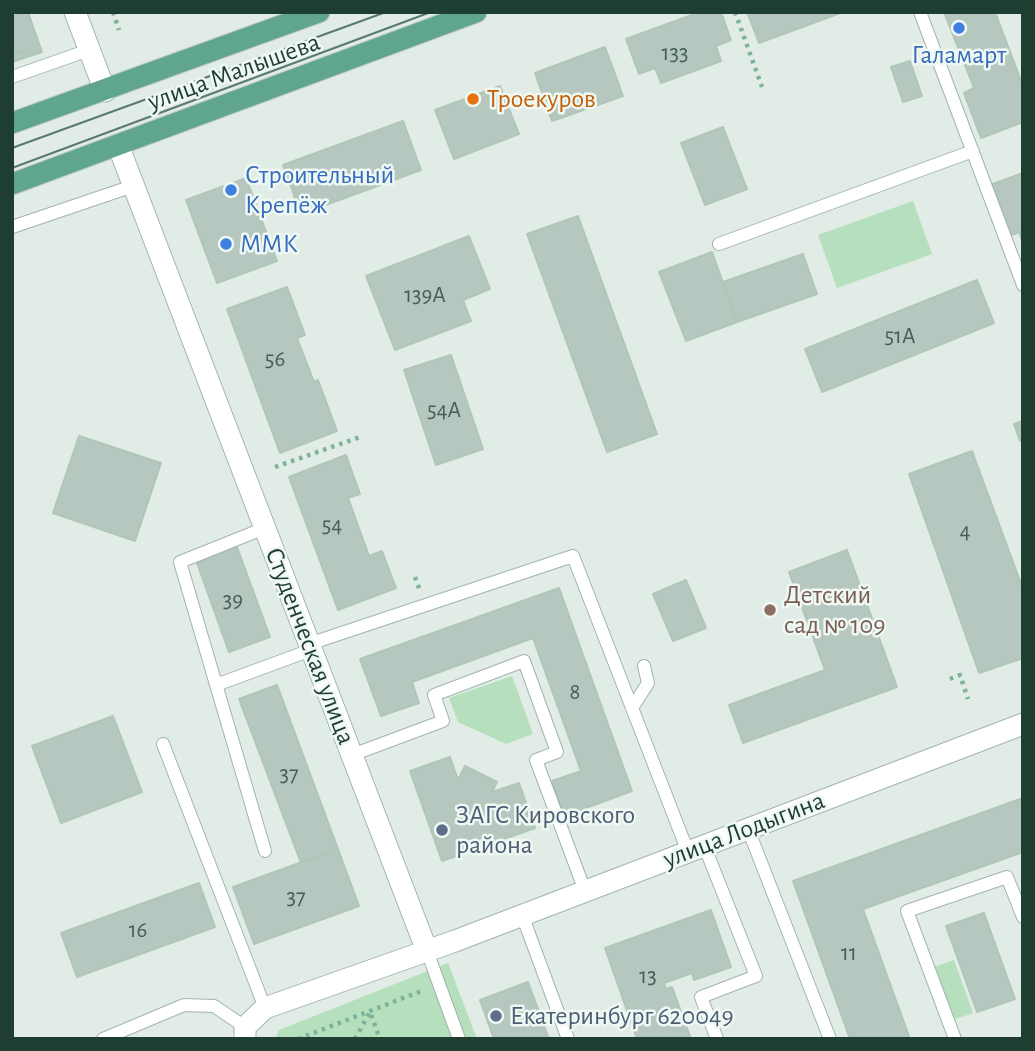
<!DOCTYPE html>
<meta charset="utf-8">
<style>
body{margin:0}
#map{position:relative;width:1035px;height:1051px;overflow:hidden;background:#e0ece5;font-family:"Alegreya Sans",sans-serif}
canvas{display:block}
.frame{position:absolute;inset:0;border:14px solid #1f3e32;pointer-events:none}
</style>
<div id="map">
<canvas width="1035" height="1051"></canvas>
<div class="frame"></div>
</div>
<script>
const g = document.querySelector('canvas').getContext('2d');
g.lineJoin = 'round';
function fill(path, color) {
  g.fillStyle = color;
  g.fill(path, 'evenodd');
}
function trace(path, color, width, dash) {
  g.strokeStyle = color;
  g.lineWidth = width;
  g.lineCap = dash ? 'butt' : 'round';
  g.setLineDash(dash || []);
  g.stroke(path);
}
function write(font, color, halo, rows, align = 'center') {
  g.font = font + ' "Alegreya Sans",sans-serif';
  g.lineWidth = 5;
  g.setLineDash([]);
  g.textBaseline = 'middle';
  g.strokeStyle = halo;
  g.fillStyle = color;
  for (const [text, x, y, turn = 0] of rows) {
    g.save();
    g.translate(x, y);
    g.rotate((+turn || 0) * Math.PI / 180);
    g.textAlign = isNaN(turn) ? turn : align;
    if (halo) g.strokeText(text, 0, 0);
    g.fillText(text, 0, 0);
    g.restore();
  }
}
fill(new Path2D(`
 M913 201 932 254 837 288 818 235Z
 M512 676 533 734 506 744 458 722 449 698Z
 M954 960 973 1013 953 1020 934 967Z
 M448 963 477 1039H275L279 1030Z`), '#b6dfbd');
const building = new Path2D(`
 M12 12H28L42 52H12Z
 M700 12H721L731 40 716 46 721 61 661 83 655 68 639 74 626 39Z
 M747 12H843L759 43Z
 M944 12H995L1023 86V122L981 138 964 93 974 88Z
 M605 47 623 96 552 121 535 73Z
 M12 52H42L12 62Z
 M910 61 922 96 903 102 891 67Z
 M500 86 519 134 454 159 435 110Z
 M403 121 421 170 301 214 283 165Z
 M723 127 747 189 705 205 681 143Z
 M1023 173V243L1019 232 1009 236 990 185Z
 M246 178 277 261 217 283 186 200Z
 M578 216 657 434 607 452 527 234Z
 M469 236 490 289 463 300 471 321 395 350 366 276Z
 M712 252 737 322 686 341 659 272Z
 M803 254 817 294 737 322 723 282Z
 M977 280 994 323 822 392 805 349Z
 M287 287 305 335 297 338 314 382 318 380 337 431 280 453 227 309Z
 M451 355 483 449 436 465 404 370Z
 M1023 421V440L1020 441 1014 424Z
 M79 436 161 463 135 541 53 513Z
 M972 451 1023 589V658L979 673 909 474Z
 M346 455 360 494 348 498 369 556 382 551 396 588 338 610 289 477Z
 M237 547 270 637 229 652 197 563Z
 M847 550 897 687 743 743 729 705 825 670 789 572Z
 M686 580 706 628 673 641 653 594Z
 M559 588 632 791 564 816 552 781 581 771 533 638 412 682 419 703 381 716 360 659Z
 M277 685 338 849 301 863 239 699Z
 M113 716 142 792 61 823 32 746Z
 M450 757 458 780 465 766 497 782 492 792 519 783 535 828 442 861 410 771Z
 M1023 798V852L863 909 910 1039H850L793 881Z
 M338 849 359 906 254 944 233 887Z
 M199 883 215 927 77 977 61 933Z
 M711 910 731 967 694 980 692 973 664 983 666 989 672 987 691 1039H637L605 948Z
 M984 913 1015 999 977 1012 946 926Z
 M528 982 549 1039H494L480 1000Z`);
fill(building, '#b5c7be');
trace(building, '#b1c6bb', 2);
const service = new Path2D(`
 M920 12 1023 285
 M12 77 89 50
 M12 227 133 186
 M719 244 973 151
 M309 644 573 556 688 852
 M216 685 311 650
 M632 708 648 683 644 666
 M163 744 265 1008
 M352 755 443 721 434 695 524 661 557 752 536 760 585 891
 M748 829 830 1039
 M704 845 756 976 701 997 717 1039
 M265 851 180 562 265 528
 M522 915 568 1039
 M427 951 459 1039
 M103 1039 184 1005 214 1006 245 1027
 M955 1039 907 911 1007 877 1023 917`);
const minor = new Path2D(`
 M75 12 105 91
 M118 145 427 951
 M245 1039V1027L265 1008 455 941 1023 724`);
const primary = new Path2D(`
 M12 123 319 12
 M12 184 476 12`);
trace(service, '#a2b4ac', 14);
trace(minor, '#a2b4ac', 23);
trace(primary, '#c0c9c6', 23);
trace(new Path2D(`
 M113 12 119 30
 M735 12 762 87
 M275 467 363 436
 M415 577 420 591
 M950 679 960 675 968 699
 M298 1039 424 990
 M355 1039 370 1012 380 1039`), '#7db39c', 4.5, [3.5, 5]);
trace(service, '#fff', 12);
trace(minor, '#fff', 21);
trace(primary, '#60a68c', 21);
trace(new Path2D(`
 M12 148 386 12
 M12 168 431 12`), '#597a6d', 2);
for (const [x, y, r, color] of [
 [959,28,7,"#3f7fe0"],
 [473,99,7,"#e8710a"],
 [231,190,7,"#3f7fe0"],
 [226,244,7,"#3f7fe0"],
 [770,610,7,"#8d6e63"],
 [442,830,7,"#5c6f8a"],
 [496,1016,7,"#5c6f8a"]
]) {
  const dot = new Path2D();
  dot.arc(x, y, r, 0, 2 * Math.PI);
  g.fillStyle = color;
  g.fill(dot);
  trace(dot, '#f0f8f3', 2.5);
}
write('23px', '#446055', null, [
 ["133",675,53],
 ["139А",425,295],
 ["51А",900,336],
 ["56",275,359],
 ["54А",444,410],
 ["54",332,525],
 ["4",965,531],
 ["39",233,600],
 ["8",575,692],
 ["37",289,774],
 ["37",296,897],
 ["16",138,930],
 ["11",849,953],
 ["13",648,976]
]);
write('26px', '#366cbe', '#f0f8f3', [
 ["Галамарт",959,55,"center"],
 ["Строительный",245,175],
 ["Крепёж",245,205],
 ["ММК",240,244]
], 'left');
write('26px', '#1f3e32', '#f0f8f3', [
 ["улица Малышева",234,72,-20],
 ["Студенческая улица",310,646,69],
 ["улица Лодыгина",744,830,-21]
]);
write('26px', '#c56008', '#f0f8f3', [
 ["Троекуров",487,99]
], 'left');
write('26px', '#785e54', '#f0f8f3', [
 ["Детский",784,595],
 ["сад № 109",784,625]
], 'left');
write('26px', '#4e5e75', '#f0f8f3', [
 ["ЗАГС Кировского",456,815],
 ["района",456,845],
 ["Екатеринбург 620049",510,1016]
], 'left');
</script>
